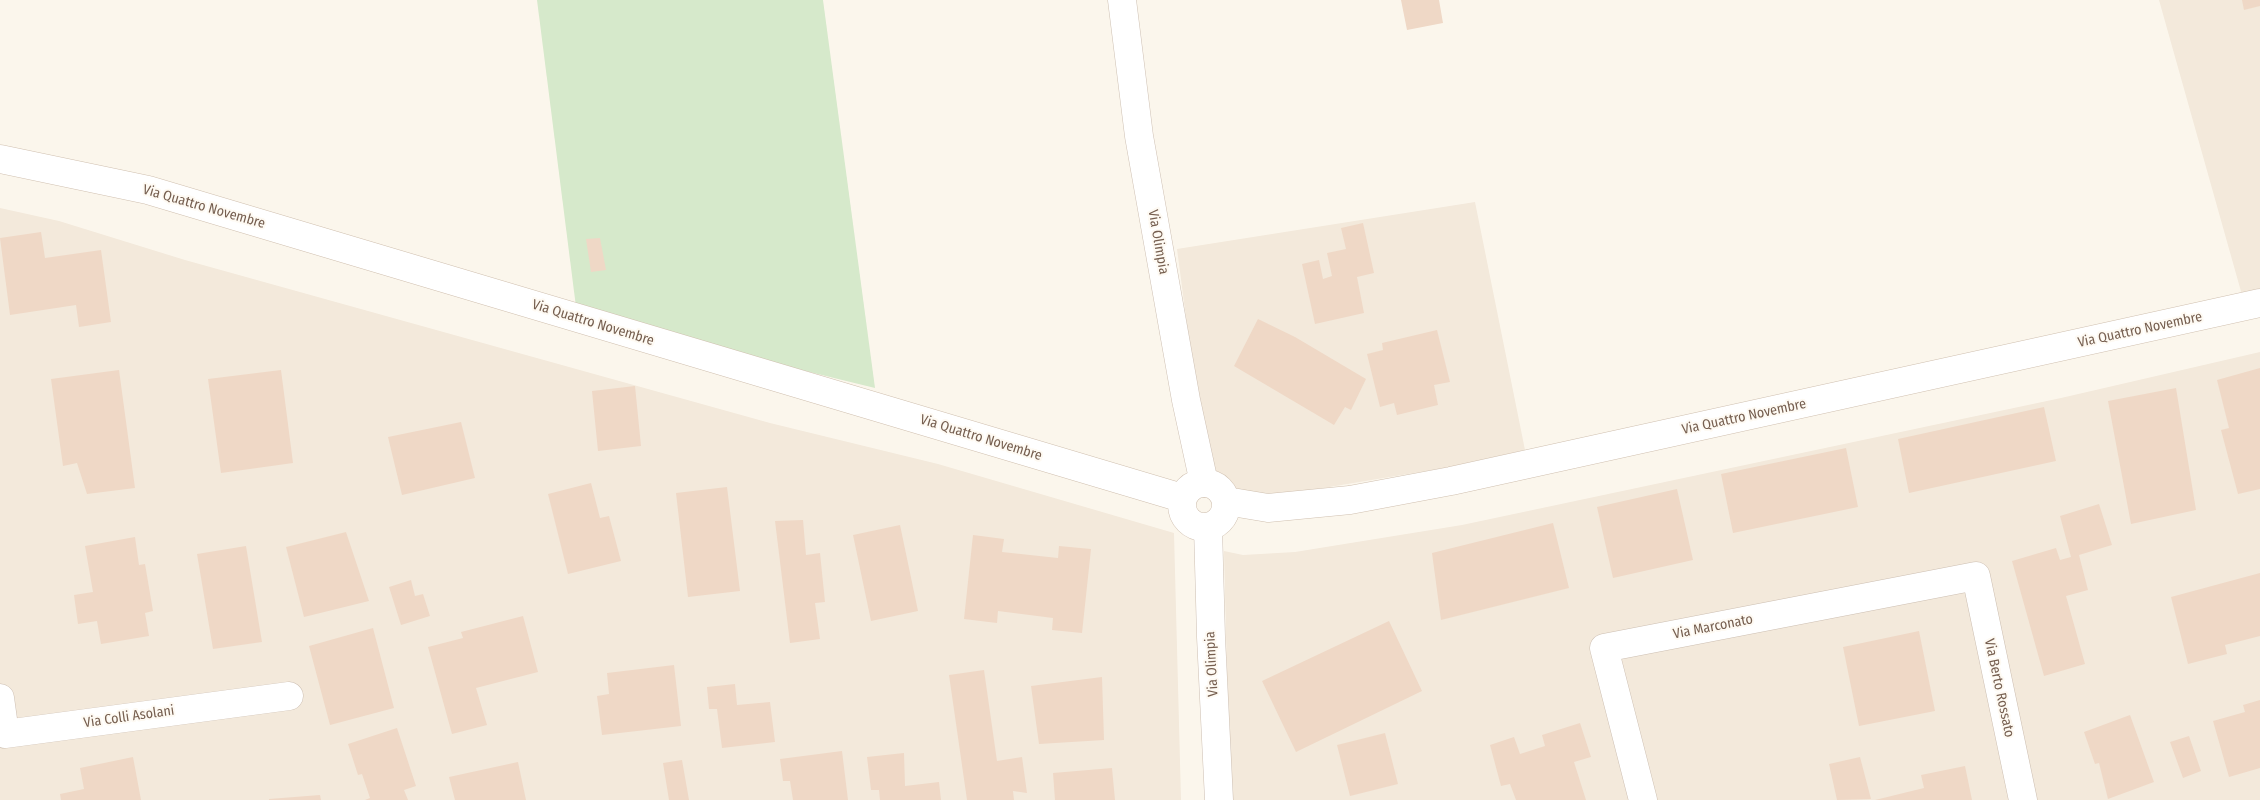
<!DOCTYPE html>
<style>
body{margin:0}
canvas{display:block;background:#fbf6ec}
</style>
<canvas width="2260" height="800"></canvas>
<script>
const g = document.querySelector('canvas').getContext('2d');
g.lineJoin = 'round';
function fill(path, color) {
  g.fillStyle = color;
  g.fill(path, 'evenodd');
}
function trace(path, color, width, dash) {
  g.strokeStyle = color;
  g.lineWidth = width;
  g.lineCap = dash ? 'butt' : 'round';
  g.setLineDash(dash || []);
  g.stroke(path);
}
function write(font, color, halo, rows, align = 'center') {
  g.font = font + ' "Fira Sans Condensed",sans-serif';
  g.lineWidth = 4;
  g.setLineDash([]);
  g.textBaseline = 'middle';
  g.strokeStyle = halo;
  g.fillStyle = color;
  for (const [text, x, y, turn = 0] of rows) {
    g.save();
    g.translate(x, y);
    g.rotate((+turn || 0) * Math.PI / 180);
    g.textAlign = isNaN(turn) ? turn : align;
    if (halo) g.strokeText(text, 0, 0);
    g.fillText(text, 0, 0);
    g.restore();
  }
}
fill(new Path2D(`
 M2159 0H2260V291L2242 295Z
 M1475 202 1525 450 1450 467 1287 494 1246 496 1217 485 1197 401 1177 249Z
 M0 208 59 221 185 260 770 423 938 464 1174 533 1181 800H0Z
 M2260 352V800H1230L1224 551 1243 555 1295 552 1462 525 2061 398Z`), '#f3e9db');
fill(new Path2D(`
 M537 0H823L875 388 785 366 576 307Z`), '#d6e9cb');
fill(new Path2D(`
 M1401 0H1439L1443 23 1407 30Z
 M2242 0H2260V6L2244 10Z
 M1363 223 1374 273 1357 277 1364 313 1315 324 1302 264 1319 260 1323 279 1332 276 1327 253 1346 249 1341 228Z
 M41 232 45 258 101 250 111 322 79 327 76 305 10 315 0 238Z
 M600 238 606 270 591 272 586 239Z
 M1258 319 1295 337 1366 379 1351 410 1345 407 1334 425 1234 366Z
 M1437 330 1450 382 1434 385 1438 405 1397 415 1394 403 1380 407 1367 354 1383 350 1382 343Z
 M2260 368V489L2238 494 2221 430 2229 428 2217 380Z
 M119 370 135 488 87 494 77 463 63 466 51 379Z
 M281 370 293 463 221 473 208 379Z
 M635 386 641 446 598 451 592 391Z
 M2176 388 2196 510 2131 524 2108 401Z
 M2044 407 2056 461 1909 493 1898 439Z
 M461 422 475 478 402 495 388 437Z
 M1846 448 1858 507 1733 533 1721 474Z
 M591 483 600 518 609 516 621 561 568 574 548 494Z
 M727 487 740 591 688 597 676 493Z
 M1677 489 1693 560 1613 578 1597 507Z
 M2099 504 2112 545 2079 555 2088 590 2066 596 2085 664 2044 676 2012 561 2056 548 2060 560 2071 557 2060 516Z
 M803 520 806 555 820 553 825 602 815 603 820 639 790 643 775 521Z
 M1553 523 1569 588 1441 620 1432 553Z
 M900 525 918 611 871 621 853 535Z
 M346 532 369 601 304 617 286 547Z
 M973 535 1004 539 1002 552 1058 558 1059 546 1091 549 1082 633 1052 630 1053 618 998 611 997 623 964 619Z
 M135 537 139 565 145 564 153 611 145 613 149 636 101 644 97 621 78 624 74 595 93 592 85 546Z
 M246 546 262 642 213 649 197 554Z
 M2260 573V636L2225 645 2227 654 2188 664 2171 597Z
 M411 580 415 596 423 594 430 616 401 625 389 587Z
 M523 616 538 672 476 688 487 725 452 734 428 647 463 638 461 632Z
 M1389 621 1422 691 1296 752 1262 681Z
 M373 628 394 708 330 725 309 646Z
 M1919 631 1935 711 1859 726 1843 647Z
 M674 665 681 726 602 735 597 696 609 694 607 673Z
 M984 670 997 761 1022 757 1027 793 1013 791 1014 800H967L949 675Z
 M1102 677 1104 740 1039 744 1031 686Z
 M735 684 737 705 770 702 775 742 722 748 717 709H709L707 687Z
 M2260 700V768L2229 777 2213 721 2245 712 2243 705Z
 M2130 715 2154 782 2108 799 2099 763 2095 764 2084 732Z
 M1580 723 1591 757 1574 762 1586 800H1516L1510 784 1501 786 1490 745 1514 737 1520 754 1545 746 1542 735Z
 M397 728 416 786 404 790 408 800H365L370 798 362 774 358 775 348 744Z
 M1385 733 1398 784 1350 796 1337 745Z
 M2189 736 2201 771 2183 778 2170 742Z
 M842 751 848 800H793L790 781H783L780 759Z
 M904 753 905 786 939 782 941 800H880L879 790H871L867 757Z
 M133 757 141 800H61L60 794 84 789 80 768Z
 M1860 757 1871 799 1837 800 1829 764Z
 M682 760 689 800H669L663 763Z
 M518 762 526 800H455L449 777Z
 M1965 766 1972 800H1875L1924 788 1921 775Z
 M1112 768 1115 800H1055L1053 773Z
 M320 795 321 800H269V799Z`), '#efd8c6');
const minor = new Path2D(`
 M1122 0 1139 136 1186 400 1204 483
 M0 698 5 734 289 696
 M1643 800 1604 648 1976 576 2023 800`);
const tertiary = new Path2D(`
 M1208 527 1211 637 1219 800`);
const secondary = new Path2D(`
 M0 159 148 190 1182 498
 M1182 505a22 22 0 1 1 44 0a22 22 0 1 1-44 0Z
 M1226 501 1268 508 1350 500 1451 481 2260 303`);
trace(minor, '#cdbfb2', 29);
trace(tertiary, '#cdbfb2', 29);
trace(secondary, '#d0c0b0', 29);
trace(minor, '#fff', 28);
trace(tertiary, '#fff', 28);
trace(secondary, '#fff', 28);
write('14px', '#765f50', '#fefaf3', [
 ["Via Quattro Novembre",204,207,16],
 ["Via Olimpia",1158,242,80],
 ["Via Quattro Novembre",593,323,17],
 ["Via Quattro Novembre",2140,330,-12],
 ["Via Quattro Novembre",1744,417,-12],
 ["Via Quattro Novembre",981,438,17],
 ["Via Marconato",1713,627,-11],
 ["Via Olimpia",1212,664,-93],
 ["Via Berto Rossato",1999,688,78],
 ["Via Colli Asolani",129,717,-8]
]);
</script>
